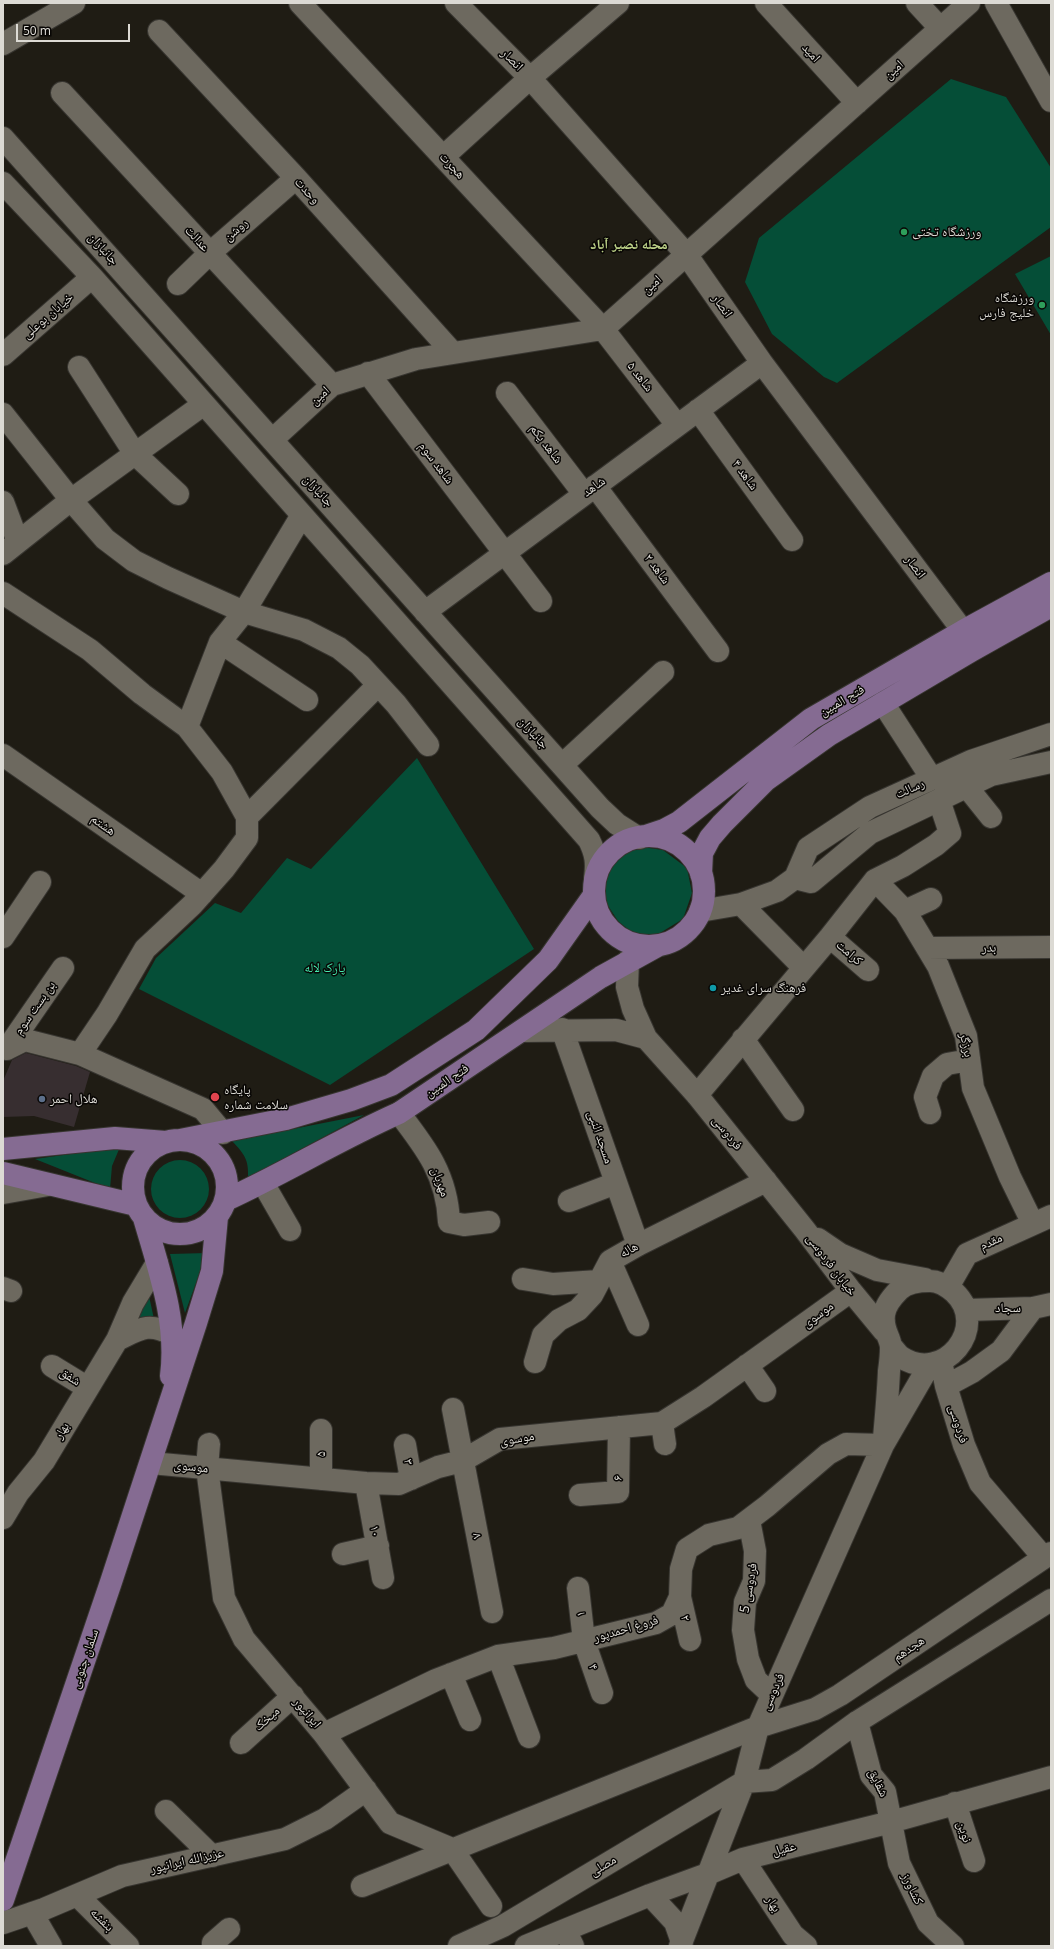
<!DOCTYPE html>
<meta charset="utf-8">
<style>
body{margin:0}
#map{position:relative;width:1054px;height:1949px;overflow:hidden;background:#1f1c14;font-family:"Noto Sans",sans-serif}
canvas{display:block}
.frame{position:absolute;inset:0;border:4px solid #dcdad4;pointer-events:none}
.scale{position:absolute;left:16px;top:24px;width:114px;height:18px;box-sizing:border-box;border:2px solid #dcdad4;border-top:0;padding-left:5px;font-size:12px;line-height:14px;white-space:nowrap;color:#dcdad4;-webkit-text-stroke:3px #080604;paint-order:stroke}
</style>
<div id="map">
<canvas width="1054" height="1949"></canvas>
<div class="frame"></div>
<div class="scale">50 m</div>
</div>
<script>
const g = document.querySelector('canvas').getContext('2d');
g.lineJoin = 'round';
function fill(path, color) {
  g.fillStyle = color;
  g.fill(path, 'evenodd');
}
function trace(path, color, width, dash) {
  g.strokeStyle = color;
  g.lineWidth = width;
  g.lineCap = dash ? 'butt' : 'round';
  g.setLineDash(dash || []);
  g.stroke(path);
}
function write(font, color, halo, rows, align = 'center') {
  g.font = font + ' "Noto Sans","Noto Naskh Arabic",sans-serif';
  g.lineWidth = 3;
  g.setLineDash([]);
  g.textBaseline = 'middle';
  g.strokeStyle = halo;
  g.fillStyle = color;
  for (const [text, x, y, turn = 0] of rows) {
    g.save();
    g.translate(x, y);
    g.rotate((+turn || 0) * Math.PI / 180);
    g.textAlign = isNaN(turn) ? turn : align;
    if (halo) g.strokeText(text, 0, 0);
    g.fillText(text, 0, 0);
    g.restore();
  }
}
fill(new Path2D(`
 M951 79 1006 97 1051 168V227L837 383 824 377 772 334 745 282 759 238Z
 M1051 256V335L1015 274Z
 M417 758 534 949 330 1085 139 989 156 958 215 903 241 913 287 858 311 869Z
 M636 846 663 850 687 868 692 893 683 919 655 936 635 935 618 921 605 901V875L610 863 625 851Z
 M364 1115 248 1178C249 1159 244 1154 232 1141Z
 M120 1147 112 1166 110 1189 35 1159Z
 M151 1189a29 29 0 1 1 58 0a29 29 0 1 1-58 0Z
 M207 1253 185 1313 170 1254Z
 M149 1296 154 1319 130 1322Z`), '#054e37');
fill(new Path2D(`
 M26 1053 76 1066 90 1072 74 1127 34 1116 3 1117V1081L12 1060Z`), '#372e30');
const minor = new Path2D(`
 M300 3 603 329 677 425
 M456 3 530 78 686 254 762 363 963 631
 M766 3 857 103
 M917 3 940 28
 M996 3 1051 101
 M159 31 296 178 453 353
 M3 44 74 3
 M62 93 332 385
 M3 138 600 808 617 824 639 838
 M443 157 530 78 618 3
 M3 183 92 277 589 840C596 854 597 863 595 878
 M178 284 210 253 296 178
 M3 355 92 277
 M79 367 135 454 178 494
 M368 373 541 601
 M507 393 584 494
 M698 410 792 540
 M3 414 71 500 105 539 134 561 168 578 244 612 304 630 339 648 360 665 396 704 428 745
 M272 440 332 385 416 359 603 329 969 3
 M595 486 718 651
 M3 502 18 542
 M3 554 71 500 204 404
 M3 593 90 650 142 694 187 727
 M425 612 762 363
 M220 642 307 700
 M883 703 932 779
 M3 755 202 894
 M562 765 663 672
 M967 787 991 817
 M247 817 378 685
 M795 878 811 882 870 833 991 775 1051 762
 M875 880 905 911 938 966 966 1036 973 1088 1010 1177 1033 1224
 M741 904 804 968
 M700 911 741 904 777 891 795 878 808 848 870 807 971 761 1051 734
 M905 911 931 899
 M3 937 40 882
 M830 937 868 970
 M927 948 1051 947
 M628 961 627 987 633 1009 646 1038 697 1095 805 1230 851 1291 884 1331
 M562 1029 638 1245
 M522 1031 616 1030 646 1038
 M743 1039 793 1110
 M7 1049 25 1040 80 1054 107 1014 145 949 192 905 224 869 247 838V817L222 772 187 727 220 642 244 612 302 515
 M7 1049 63 968
 M80 1054 203 1109 223 1133
 M697 1095 830 937 875 880 903 866 936 845 950 833 939 800
 M399 1113C426 1148 447 1175 449 1222L464 1225 489 1222
 M930 1113 925 1097 933 1076 947 1064 969 1060
 M263 1183 290 1230
 M3 1193 48 1185
 M569 1201 616 1183
 M818 1239 840 1254 877 1270 925 1279
 M610 1261 638 1325
 M157 1263 133 1303 117 1340C140 1329 148 1322 171 1334
 M523 1279 553 1284 599 1281
 M948 1287 967 1254 1051 1216
 M3 1288 11 1291
 M966 1310 1033 1308 1051 1304
 M941 1361 946 1386 964 1445 980 1483 1044 1558
 M535 1362 543 1335 559 1320 578 1310 592 1295 610 1261 638 1245 766 1181
 M747 1365 765 1391
 M52 1366 88 1388
 M946 1386 972 1372 1001 1351 1033 1308
 M453 1409 492 1612
 M662 1423 665 1444
 M321 1430V1479
 M884 1438C886 1416 888 1394 889 1371 890 1364 891 1355 891 1347 890 1336 882 1330 884 1315 885 1305 892 1297 899 1290 907 1282 919 1281 930 1281 939 1281 948 1287 954 1292 991 1327 943 1385 901 1357 897 1354 894 1349 891 1346
 M209 1444 207 1468 224 1598 244 1639 324 1734 390 1823 452 1849 491 1906
 M405 1445 411 1479
 M151 1463 366 1483 399 1484 438 1467 462 1461 500 1439 662 1423 703 1397 851 1291
 M366 1483 383 1578
 M580 1495 618 1492 619 1427
 M3 1518 18 1493 44 1461 117 1340
 M749 1520 755 1551 754 1581 745 1602 743 1630 748 1659 756 1680 772 1695
 M343 1554 378 1546
 M578 1588 584 1641 602 1693
 M680 1597 690 1640
 M498 1656 529 1737
 M451 1674 470 1720
 M857 1722 871 1775 885 1792 899 1863 928 1923 953 1946
 M324 1734 436 1680 498 1656 554 1648 656 1623 672 1614 680 1597 681 1569 687 1549 709 1535 738 1528 767 1506 828 1454 846 1444 883 1445
 M241 1743 293 1696
 M955 1803 974 1861
 M166 1811 212 1856
 M743 1859 793 1935 806 1946
 M362 1886 758 1727 815 1709 840 1695 1051 1553
 M77 1895 128 1946
 M650 1895 675 1922 682 1942
 M32 1913 51 1946
 M3 1923 44 1909 122 1876 285 1839 325 1819 366 1790
 M565 1930 573 1946
 M213 1946V1943L229 1929
 M459 1946 503 1926 744 1782 772 1780 806 1759 857 1722 1051 1600
 M526 1946 650 1895 710 1873 743 1859 891 1822 1051 1777
 M680 1946 744 1782 758 1727 883 1445 930 1364`);
const major = new Path2D(`
 M646 836 664 830 679 822 811 719 963 631 1051 583
 M594 891a55 55 0 1 1 110 0a55 55 0 1 1-110 0Z
 M701 874 702 853 710 838 722 824 766 780 829 735 971 651 1051 606
 M133 1187a47 47 0 1 1 94 0a47 47 0 1 1-94 0Z
 M180 1140 286 1119 351 1100 391 1085 476 1030 548 960 594 895
 M3 1149 115 1138 166 1142
 M3 1173 136 1205
 M226 1200C285 1173 340 1139 399 1113L601 977 659 945
 M144 1218C159 1270 178 1322 171 1376
 M3 1900 111 1582 196 1323 212 1271 217 1217`);
trace(minor, '#373530', 24);
trace(major, '#373530', 24);
trace(minor, '#6d695f', 22);
trace(major, '#856b92', 22);
for (const [x, y, r, color] of [
 [904,232,4,"#2e9e5b"],
 [1042,305,4,"#2e9e5b"],
 [713,988,4,"#0f9aa8"],
 [215,1097,5,"#e0444e"],
 [42,1099,4,"#5c6f8a"]
]) {
  const dot = new Path2D();
  dot.arc(x, y, r, 0, 2 * Math.PI);
  g.fillStyle = color;
  g.fill(dot);
  trace(dot, '#080604', 1.5);
}
write('13px', '#dcdad4', '#080604', [
 ["امید",811,53,48],
 ["انصار",512,60,45],
 ["امین",894,70,-42],
 ["هجرت",452,166,47],
 ["وحدت",307,191,48],
 ["روشن",236,230,-41],
 ["عدالت",197,239,47],
 ["جانبازان",103,249,48],
 ["امین",652,285,-42],
 ["انصار",722,306,55],
 ["خیابان بوعلی",48,316,-41],
 ["شاهد ۵",640,377,52],
 ["امین",320,396,-42],
 ["شاهد یکم",546,444,53],
 ["شاهد سوم",436,463,53],
 ["شاهد ۴",745,475,54],
 ["شاهد",594,487,-36],
 ["جانبازان",318,491,48],
 ["انصار",915,567,53],
 ["شاهد ۲",657,569,53],
 ["فتح المبین",842,701,-30],
 ["جانبازان",533,733,48],
 ["رسالت",910,789,-24],
 ["هشتم",103,825,35],
 ["بدر",989,948,-1],
 ["کرامت",849,953,41],
 ["بن بست سوم",35,1008,-55],
 ["برزگر",966,1045,78],
 ["فتح المبین",447,1081,-34],
 ["فردوسی",727,1133,51],
 ["مسجد النبی",600,1137,71],
 ["مهربان",440,1182,70],
 ["مقدم",991,1242,-25],
 ["هاله",629,1250,-30],
 ["خیابان فردوسی",831,1265,53],
 ["سجاد",1008,1308],
 ["موسوی",818,1315,-36],
 ["شفق",70,1377,32],
 ["فردوسی",958,1424,73],
 ["بهار",62,1431,-59],
 ["موسوی",517,1439,-10],
 ["۵",321,1454,-90],
 ["۳",408,1462,80],
 ["موسوی",191,1467,6],
 ["۶",618,1478,-89],
 ["۱۰",375,1531,80],
 ["۸",477,1536,79],
 ["5 فردوسی",749,1588,-80],
 ["۱",581,1614,-96],
 ["۲",685,1618,77],
 ["فروغ احمدپور",626,1629,-16],
 ["هجدهم",909,1649,-34],
 ["سلمان جنوبی",85,1659,-71],
 ["۴",593,1667,71],
 ["فردوسی",773,1692,-66],
 ["ایرانپور",307,1713,50],
 ["میخک",267,1719,-42],
 ["شقایق",878,1783,63],
 ["نوین",964,1832,72],
 ["عقیل",784,1849,-14],
 ["عزیزالله ایرانپور",187,1861,-13],
 ["مصلی",603,1866,-31],
 ["کشاورز",912,1889,64],
 ["بهار",773,1904,57],
 ["بنفشه",102,1920,45]
]);
write('13px', '#dcdad4', '#080604', [
 ["ورزشگاه تختی",912,232],
 ["ورزشگاه",1034,298,"right"],
 ["خلیج فارس",1034,313,"right"],
 ["فرهنگ سرای غدیر",721,988],
 ["پایگاه",224,1090],
 ["سلامت شماره",224,1105],
 ["هلال احمر",50,1099]
], 'left');
write('13px', '#46ebb0', '#080604', [
 ["پارک لاله",325,968]
]);
write('bold 14px', '#bcd187', '#080604', [
 ["محله نصیر آباد",629,245]
]);
</script>
